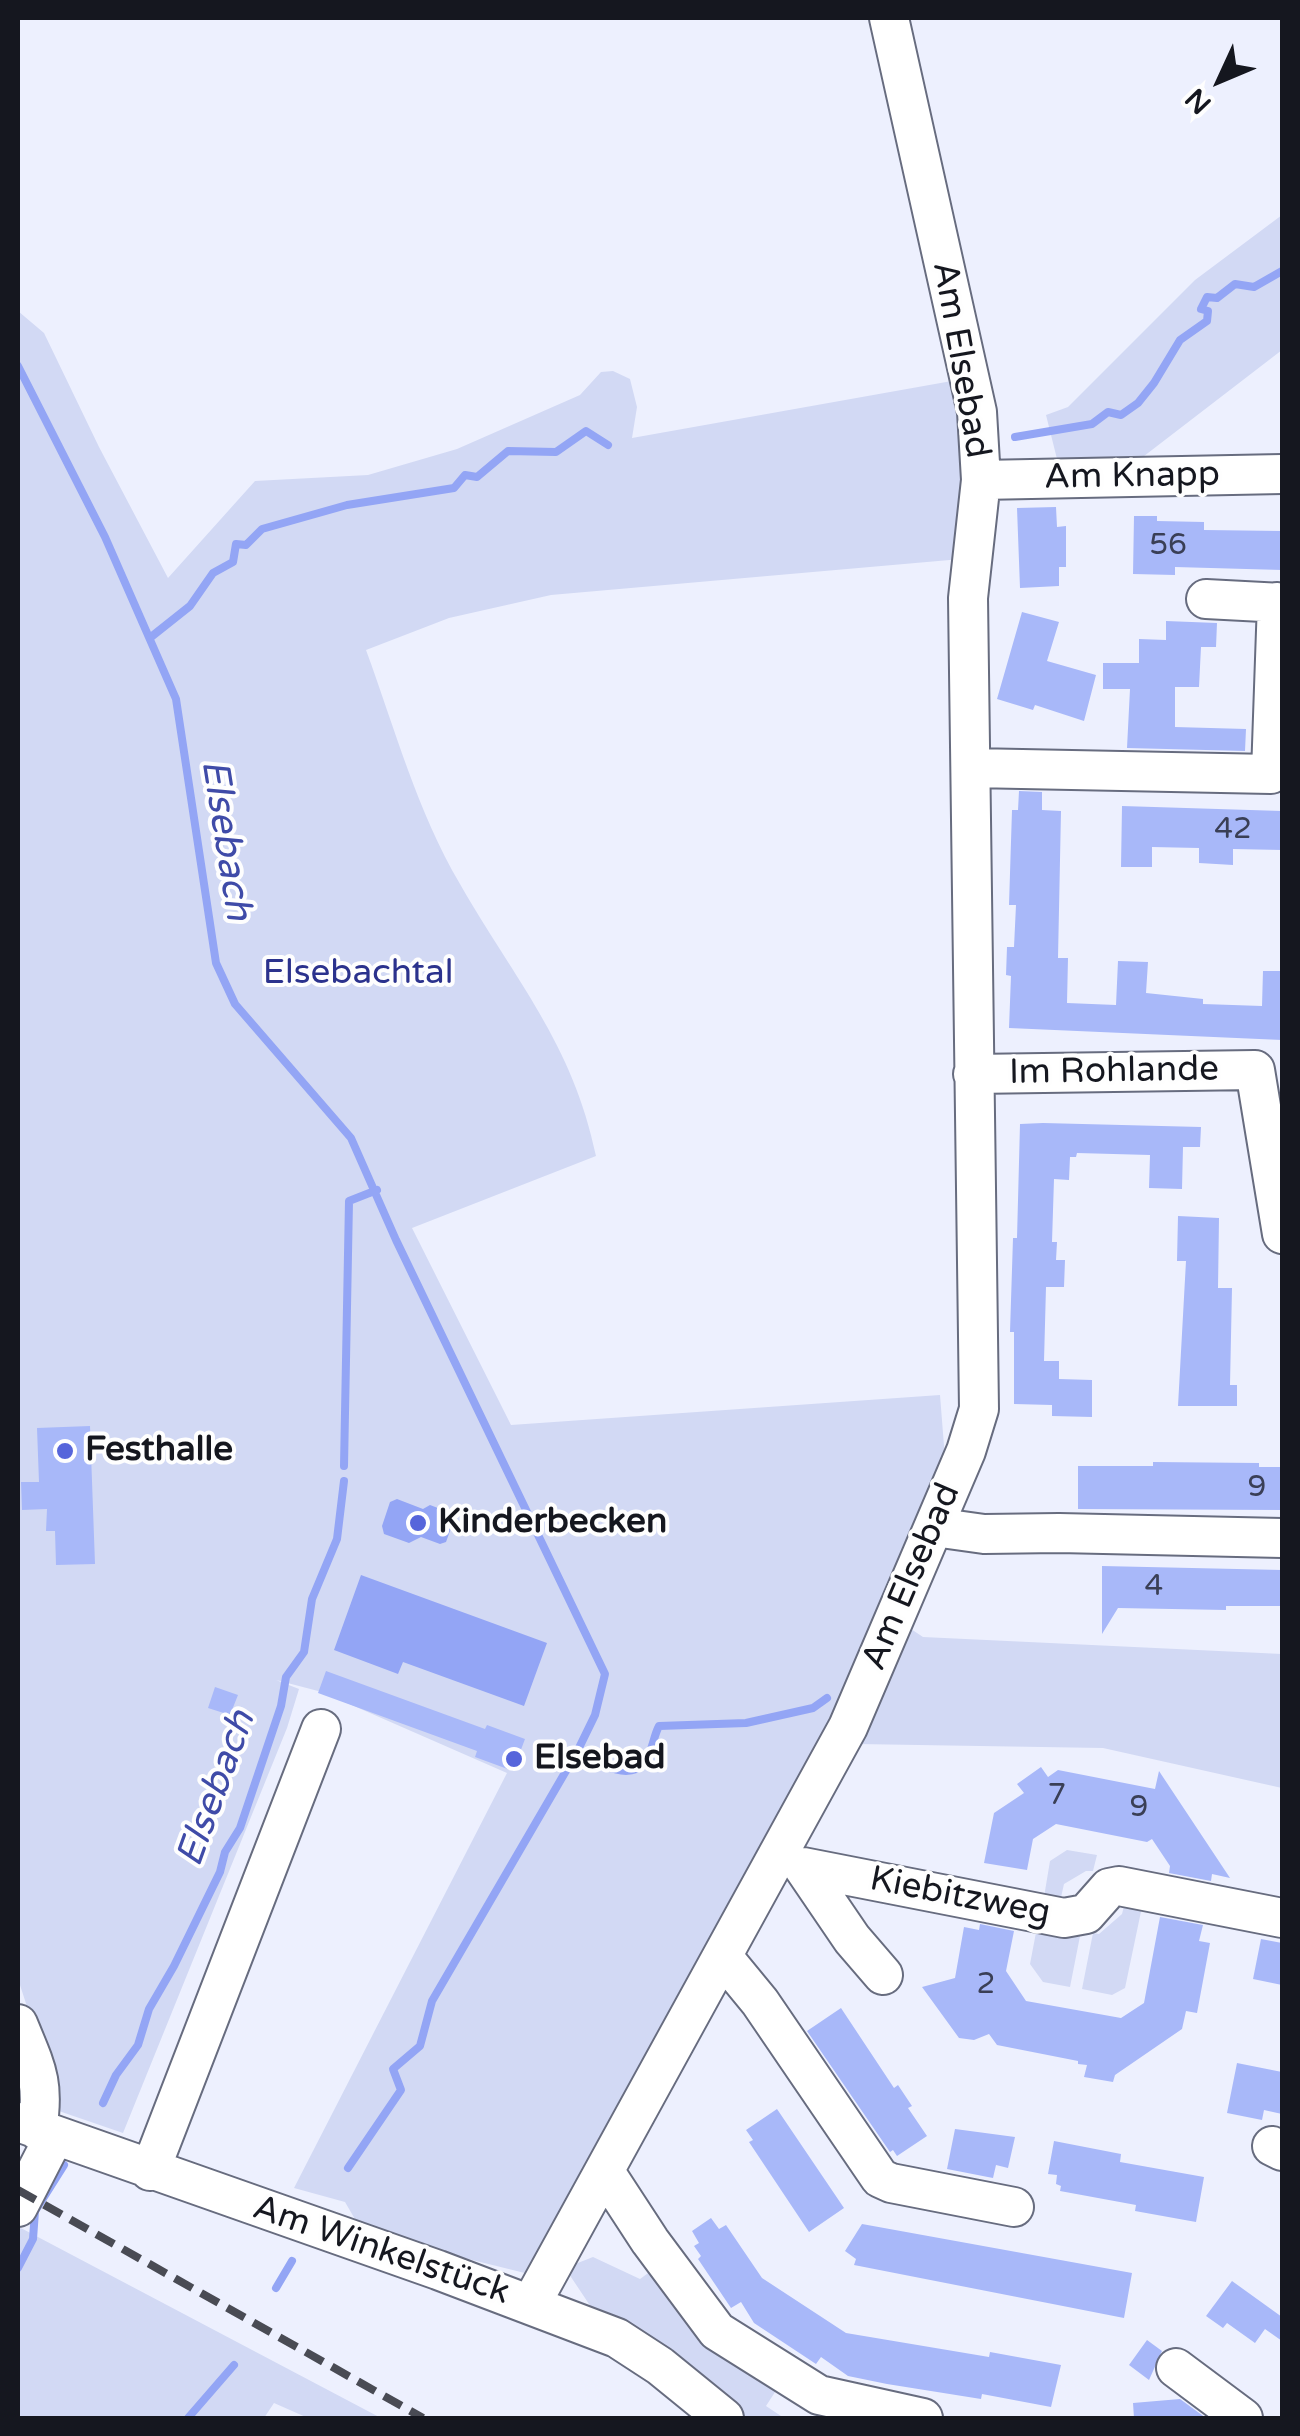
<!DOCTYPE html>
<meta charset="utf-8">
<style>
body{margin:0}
#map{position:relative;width:1300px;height:2436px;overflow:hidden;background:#edf0fe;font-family:"Varela Round",sans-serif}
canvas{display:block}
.frame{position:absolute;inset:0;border:20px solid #15171f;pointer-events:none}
.north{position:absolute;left:1170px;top:30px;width:100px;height:100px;-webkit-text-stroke:8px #fefefe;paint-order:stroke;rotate:226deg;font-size:28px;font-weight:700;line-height:40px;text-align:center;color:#15171f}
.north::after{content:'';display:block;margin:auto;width:35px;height:45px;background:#15171f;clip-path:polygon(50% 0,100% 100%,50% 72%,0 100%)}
</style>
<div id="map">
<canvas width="1300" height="2436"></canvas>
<div class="frame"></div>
<div class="north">N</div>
</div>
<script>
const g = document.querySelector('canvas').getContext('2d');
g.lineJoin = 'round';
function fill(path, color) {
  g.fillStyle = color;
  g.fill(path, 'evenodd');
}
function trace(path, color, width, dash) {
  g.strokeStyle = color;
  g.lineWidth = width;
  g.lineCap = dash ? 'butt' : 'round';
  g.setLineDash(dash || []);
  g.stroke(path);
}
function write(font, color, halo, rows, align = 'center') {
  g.font = font + ' "Varela Round",sans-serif';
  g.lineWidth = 8;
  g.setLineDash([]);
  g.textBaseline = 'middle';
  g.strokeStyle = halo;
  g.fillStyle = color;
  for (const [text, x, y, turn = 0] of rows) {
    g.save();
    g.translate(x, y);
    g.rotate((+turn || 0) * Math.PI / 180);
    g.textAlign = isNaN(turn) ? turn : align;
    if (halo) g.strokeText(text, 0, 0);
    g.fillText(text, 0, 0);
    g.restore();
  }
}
fill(new Path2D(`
 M1282 215V350L1122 473 1058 463 1046 415 1068 407 1195 280Z
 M18 311 44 333 99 447 168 578 255 481 368 475 457 449 580 395 601 372 613 371 630 379 637 407 632 438 963 379 969 406 961 559 551 595 449 618 366 650C395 729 417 811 460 884 515 980 573 1044 596 1156L412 1228 511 1425 940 1395 947 1484 721 1951 541 2277 363 2233 345 2202 294 2188 507 1773 322 1692 276 1680 299 1689 287 1728 123 2133 53 2109 36 2034 18 1979Z
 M905 1625 923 1637 1282 1654V1788L1103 1748 857 1744Z
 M1067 1850 1097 1855 1093 1871H1086L1064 1884 1059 1906 1043 1903 1050 1861Z
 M1126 1898 1143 1902 1125 1988 1112 1995 1082 1989 1093 1933 1099 1934 1122 1914Z
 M1038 1922 1081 1931 1070 1987 1043 1982 1030 1964Z
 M19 2227 381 2418H308L274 2403 264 2418H18Z
 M593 2257 640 2279 655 2268 777 2389 766 2406 784 2418H742L672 2360 593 2310 565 2268Z`), '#d2d9f4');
fill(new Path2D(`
 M397 1499 423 1509 430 1505 451 1513 454 1520 446 1542 440 1544 421 1537 409 1543 384 1534 382 1526 390 1502Z
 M361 1575 547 1643 524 1706 403 1662 398 1674 334 1650Z`), '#93a5f5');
trace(new Path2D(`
 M18 366 105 537 176 699 216 963 235 1004 351 1138 396 1240 605 1674 595 1715 577 1752 432 2001 420 2046 393 2069 401 2090 348 2168
 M1015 437 1092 424 1108 412 1121 415 1138 403 1154 383 1180 340 1207 321 1208 311 1201 309 1207 297 1217 298 1235 284 1254 287 1282 271
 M151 637 190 606 213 573 233 562 236 544 246 545 262 529 347 505 454 488 465 475 477 477 508 451 556 452 586 431 608 445
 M344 1466 349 1201 377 1190
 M577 1752C594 1760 627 1783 644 1763 652 1754 653 1737 659 1726L746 1723 813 1708 827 1698
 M103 2103 116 2075 138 2045 149 2009 174 1966 220 1872 225 1852 240 1828 281 1706 286 1677 304 1652 312 1599 337 1539 344 1481
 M18 2268 33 2239 35 2211 64 2165
 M276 2288 292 2261
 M188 2418 234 2365`), '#93a5f5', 8);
fill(new Path2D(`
 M1056 507 1057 527 1066 526V567H1059V586L1020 588 1017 508Z
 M1134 516H1157V521L1204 522V530L1282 531V570L1175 567V575L1133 574Z
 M1022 612 1059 622 1047 661 1096 675 1084 721 1035 705 1033 710 997 699Z
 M1166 621 1217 623 1216 647H1201L1199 687H1175V727L1246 729 1245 751 1127 748 1130 689H1103V663H1139V639L1166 640Z
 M1019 791 1042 792V810L1061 811 1058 958H1068L1067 1003 1116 1005 1118 961 1148 962 1146 993 1203 999V1004L1262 1006 1263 971H1282V1040L1009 1028 1011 976 1006 975 1007 947H1014L1016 905H1009L1012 810H1018Z
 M1122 806 1282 811V850L1233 849V865L1199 863V848L1152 847V867H1121Z
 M1043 1123 1201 1127 1200 1147H1183L1182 1189 1149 1188 1150 1155 1077 1153 1076 1157H1070L1069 1180 1054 1179 1052 1242H1057L1056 1260H1065L1064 1287H1046L1044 1361H1059V1379L1092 1380V1417L1052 1416V1405L1014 1404V1332H1010L1013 1238H1017L1020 1124Z
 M1178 1216 1219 1218 1218 1288H1232L1230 1385H1237V1406H1178L1186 1261H1177Z
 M90 1426 95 1564 56 1565 55 1531H46L47 1509 22 1510 21 1482H39L37 1428Z
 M1153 1462 1259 1463V1467H1282V1510L1078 1509V1466H1153Z
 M1102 1566 1282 1570V1606H1226V1610L1118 1608 1102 1634Z
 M326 1671 485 1729 487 1725 525 1739 513 1771 475 1757 477 1751 318 1693Z
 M215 1687 238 1695 230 1715 208 1708Z
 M1041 1767 1048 1777 1058 1770 1155 1789 1159 1771 1230 1878 1212 1874 1211 1881 1169 1873 1170 1866 1152 1839 1147 1842 1056 1824 1033 1839 1027 1870 984 1863 994 1813 1024 1793 1017 1784Z
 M1160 1917 1203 1925 1199 1941 1210 1943 1197 2013 1186 2011 1182 2029 1115 2075 1113 2082 1084 2077 1087 2065 1078 2064V2061L997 2045 989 2034 974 2040 959 2038 922 1987 955 1978 964 1927 979 1930 980 1924 1014 1931 1006 1971 1026 2001 1121 2018 1144 2003Z
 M1261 1939 1282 1943V1985L1253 1979Z
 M841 2008 894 2088 898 2085 912 2106 908 2108 927 2136 897 2156 893 2150 890 2152 807 2031Z
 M1237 2063 1282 2072V2114L1264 2110 1262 2120 1227 2113Z
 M777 2109 844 2208 809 2232 749 2142 753 2140 746 2130Z
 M955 2129 1015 2137 1008 2168 996 2165 993 2178 947 2169Z
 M1054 2141 1121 2154 1120 2162 1204 2177 1196 2222 1135 2211 1136 2205 1060 2191 1061 2186 1056 2184 1057 2175 1048 2174Z
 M711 2218 719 2229 726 2225 762 2278 846 2333 989 2357 990 2352 1061 2365 1051 2407 982 2394 981 2399 887 2384 848 2376 821 2357 816 2364 754 2323 741 2302 731 2308 698 2259 701 2256 694 2246 699 2243 692 2231Z
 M862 2224 1132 2273 1124 2318 854 2265 856 2259 845 2251Z
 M1232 2281 1282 2317V2341L1265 2329 1255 2343 1227 2323 1223 2328 1206 2316Z
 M1147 2340 1162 2351 1149 2380 1129 2365Z
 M1180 2399 1206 2418H1134L1133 2403Z`), '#a8b8f9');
const minor = new Path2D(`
 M981 480 1282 474
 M1206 599 1282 603
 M972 768 1271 774 1277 602
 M973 1074 1255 1070 1282 1234
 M934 1527 984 1534 1059 1533 1282 1538
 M723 1957 760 2002 880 2178 891 2183 1014 2207
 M883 1975 852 1939 803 1867 1064 1918 1086 1914 1109 1888 1119 1886 1282 1918
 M18 2024C36 2068 45 2082 37 2130
 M18 2122 438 2270 617 2338 660 2366 724 2418
 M1272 2146 1282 2151
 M150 2171 321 1729
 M605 2172 650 2241 717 2331 819 2395 923 2418
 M18 2207 54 2137
 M531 2304 848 1727 966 1451 979 1409 968 598 981 480 977 412 889 18
 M1176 2368 1243 2418`);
trace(minor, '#676c7f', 42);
trace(minor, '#fff', 38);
trace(new Path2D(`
 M18 2190 423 2418`), '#494b54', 8, [20, 10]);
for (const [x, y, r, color] of [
 [65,1451,10,"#5665db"],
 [418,1523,10,"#5665db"],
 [514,1759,10,"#5665db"]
]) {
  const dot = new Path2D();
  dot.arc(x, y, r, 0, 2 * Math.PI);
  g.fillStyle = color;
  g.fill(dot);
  trace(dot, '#fefefe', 4);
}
write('30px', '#3a3f56', null, [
 ["56",1168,546],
 ["42",1233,830],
 ["9",1257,1488],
 ["4",1154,1587],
 ["7",1057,1796],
 ["9",1139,1808],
 ["2",986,1985]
]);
write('35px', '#15171f', '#fefefe', [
 ["Am Elsebad",960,360,80],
 ["Am Knapp",1132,477,-1],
 ["Im Rohlande",1114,1072,-1],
 ["Am Elsebad",912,1577,-67],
 ["Kiebitzweg",960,1897,11],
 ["Am Winkelstück",381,2251,19]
]);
write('35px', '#2b328d', '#fefefe', [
 ["Elsebachtal",358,974]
]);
write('bold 35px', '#15171f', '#fefefe', [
 ["Festhalle",85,1451],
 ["Kinderbecken",438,1523],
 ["Elsebad",534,1759]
], 'left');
write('italic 38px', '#3f4ba8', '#fefefe', [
 ["Elsebach",225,840,81],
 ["Elsebach",217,1789,-70]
]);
</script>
